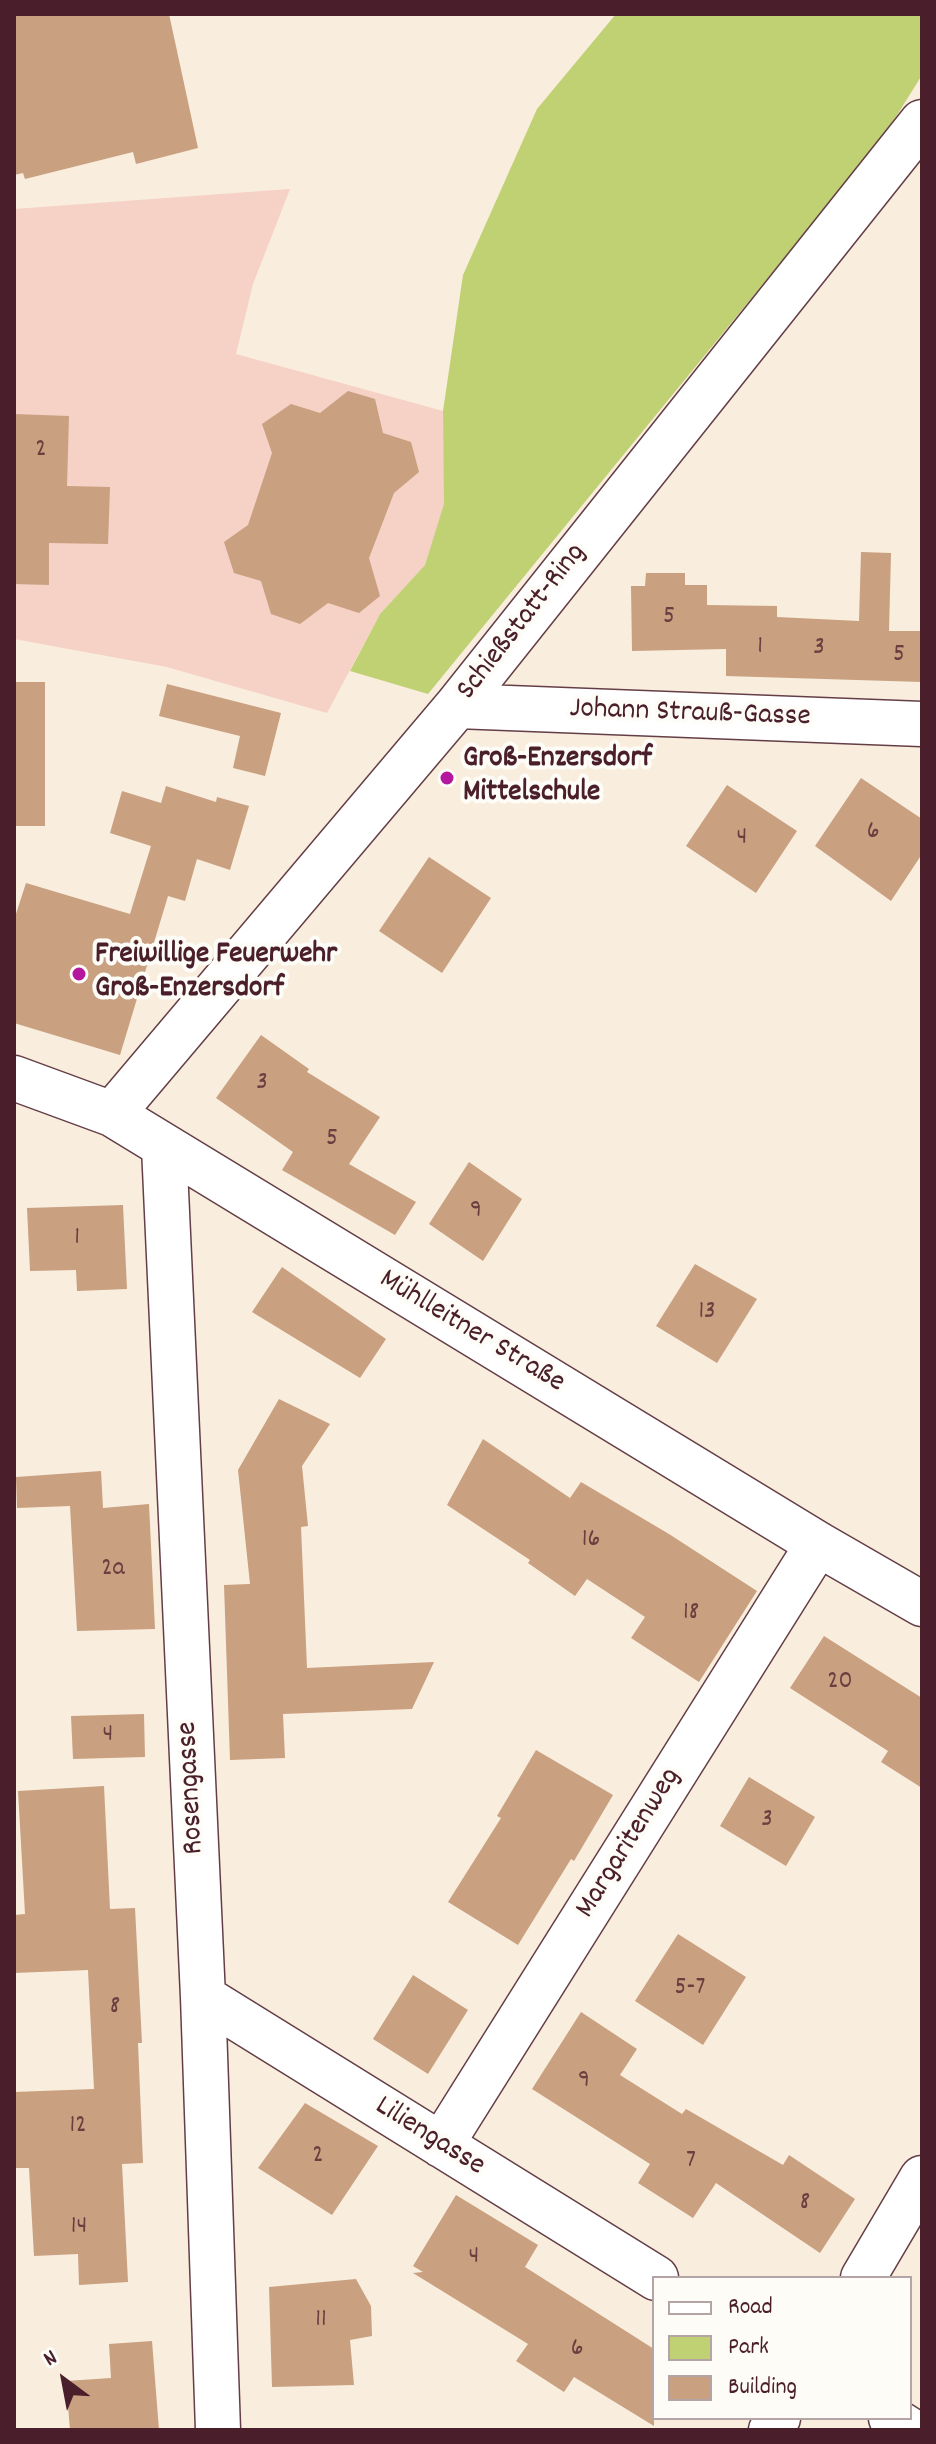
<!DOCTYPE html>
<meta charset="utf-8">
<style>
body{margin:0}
#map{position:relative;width:936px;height:2444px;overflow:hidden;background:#f9eddd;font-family:Dekko,sans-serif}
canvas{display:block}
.frame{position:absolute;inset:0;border:16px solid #4a1f2b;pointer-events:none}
.legend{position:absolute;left:652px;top:2276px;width:260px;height:144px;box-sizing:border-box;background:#fdfcf7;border:2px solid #b5a4a5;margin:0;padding:10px 14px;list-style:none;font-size:24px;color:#4a1f2b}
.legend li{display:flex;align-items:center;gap:16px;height:40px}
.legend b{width:40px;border:2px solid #b5a4a5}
.north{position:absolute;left:24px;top:2340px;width:80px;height:80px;-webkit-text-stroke:6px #fdfcf7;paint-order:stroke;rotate:328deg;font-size:22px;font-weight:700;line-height:32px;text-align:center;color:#4a1f2b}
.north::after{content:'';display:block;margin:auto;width:28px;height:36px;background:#4a1f2b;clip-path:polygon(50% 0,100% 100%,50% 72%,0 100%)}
</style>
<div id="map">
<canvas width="936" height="2444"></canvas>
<div class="frame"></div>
<ul class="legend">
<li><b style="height:10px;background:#fff"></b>Road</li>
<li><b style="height:22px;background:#bfd173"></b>Park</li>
<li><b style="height:22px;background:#c9a080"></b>Building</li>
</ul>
<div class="north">N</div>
</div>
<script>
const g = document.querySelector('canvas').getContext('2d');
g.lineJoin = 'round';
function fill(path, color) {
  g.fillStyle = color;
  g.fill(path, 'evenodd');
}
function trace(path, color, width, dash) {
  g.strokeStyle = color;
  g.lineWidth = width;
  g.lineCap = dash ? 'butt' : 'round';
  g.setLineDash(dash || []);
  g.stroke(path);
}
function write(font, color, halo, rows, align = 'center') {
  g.font = font + ' Dekko,sans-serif';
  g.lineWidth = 8;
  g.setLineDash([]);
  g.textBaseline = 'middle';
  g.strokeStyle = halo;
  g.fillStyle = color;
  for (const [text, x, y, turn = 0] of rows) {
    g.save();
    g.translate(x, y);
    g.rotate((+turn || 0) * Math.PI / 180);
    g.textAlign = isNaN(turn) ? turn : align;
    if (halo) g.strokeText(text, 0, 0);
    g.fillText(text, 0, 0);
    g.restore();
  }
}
fill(new Path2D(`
 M290 189 253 284 236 354 443 411 445 504 425 565 380 614 327 713 167 667 14 639V209Z`), '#f6d1c5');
fill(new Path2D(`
 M616 14H922V75L884 136 428 694 350 671 380 614 425 565 444 504 443 411 463 275 537 109Z`), '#bfd173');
fill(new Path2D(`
 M14 14H169L198 148 136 164 133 152 25 179 23 173 14 175Z
 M348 391 375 399 383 433 411 442 419 472 394 493 369 558 380 596 359 613 328 603 300 624 271 614 261 581 234 573 224 542 248 525 272 453 262 424 291 404 320 413Z
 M14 414 69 416 67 486 110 487 108 544 49 543V585L14 584Z
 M861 552 891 553 889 631H922V682L726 676V649L632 651 631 586H645L646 573H685V585H707V605L777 606V617L859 621Z
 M14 682H45V826H14Z
 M167 684 281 713 265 776 233 768 240 736 159 716Z
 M861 778 922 819V854L891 901 815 846Z
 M727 785 797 831 756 893 686 846Z
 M166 786 216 802 217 797 249 806 230 870 197 859 185 901 168 896 120 1055 14 1023V920L26 883 130 914 151 846 110 833 122 791 161 803Z
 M429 857 491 898 442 973 379 931Z
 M261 1035 309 1069 307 1072 380 1117 349 1164 416 1202 395 1235 282 1170 293 1152 216 1098Z
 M469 1162 522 1199 483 1261 429 1224Z
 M123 1205 127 1289 77 1291 76 1270 30 1271 27 1208Z
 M695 1264 757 1299 717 1363 656 1326Z
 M282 1267 386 1339 360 1378 252 1312Z
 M279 1399 330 1424 302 1466 308 1526 301 1527 307 1668 434 1662 412 1709 283 1714 285 1758 230 1760 224 1585 250 1584 238 1470Z
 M483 1439 570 1498 581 1482 669 1534 757 1591 699 1682 631 1638 645 1617 587 1579 575 1596 528 1563 530 1560 447 1505Z
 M101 1471 103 1508 149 1504 155 1629 77 1631 70 1506 17 1508 16 1477Z
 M824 1636 922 1698V1788L881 1762 888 1751 790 1688Z
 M144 1714 145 1757 73 1759 71 1716Z
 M536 1750 613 1795 574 1861 571 1859 518 1945 448 1902 501 1818 497 1816Z
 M749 1777 815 1817 786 1866 720 1826Z
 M104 1786 110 1909 135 1908 142 2043H138L143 2163 122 2164 128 2282 79 2285 78 2254 34 2256 29 2168H14V2092L94 2089 88 1970 14 1973V1915L25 1914 18 1791Z
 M678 1934 746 1977 703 2045 635 2001Z
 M413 1975 468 2010 428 2074 373 2039Z
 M581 2012 637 2049 620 2075 682 2114 686 2109 783 2165 789 2155 855 2199 820 2253 716 2183 693 2218 638 2183 650 2164 532 2089Z
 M305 2103 378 2146 332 2215 258 2168Z
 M456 2195 538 2245 525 2267 654 2349V2426L574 2377 564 2392 516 2361 528 2344 413 2273 423 2272 413 2266Z
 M356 2279 371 2306 372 2336 350 2340 354 2385 272 2387 269 2287Z
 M152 2341 159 2430H70L66 2381 111 2378 109 2344Z`), '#c9a080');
const minor = new Path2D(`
 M457 706 922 724
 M14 1078 112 1114 818 1544 922 1604
 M112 1114 457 706 922 122
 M164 1147 203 1997 218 2430
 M203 1997 656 2278
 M441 2145 818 1544
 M863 2278 922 2178
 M891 2418 910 2430
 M771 2430 778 2418`);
trace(minor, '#643e46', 47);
trace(minor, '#fff', 44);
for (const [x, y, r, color] of [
 [447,778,8,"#b5179e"],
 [79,974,8,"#b5179e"]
]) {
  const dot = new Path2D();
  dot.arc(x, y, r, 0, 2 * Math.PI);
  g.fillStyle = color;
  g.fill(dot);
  trace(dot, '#fdfcf7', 3);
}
write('26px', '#6a3f40', null, [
 ["2",41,451],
 ["5",669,618],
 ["1",760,648],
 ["3",819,649],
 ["5",899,656],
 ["6",873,833],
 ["4",742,839],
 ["3",262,1084],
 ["5",332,1140],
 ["9",476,1212],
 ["1",77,1239],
 ["13",707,1313],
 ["16",591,1541],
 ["2a",113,1570],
 ["18",691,1614],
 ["20",840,1683],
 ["4",108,1736],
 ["3",767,1821],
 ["5-7",690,1989],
 ["8",115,2008],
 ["9",584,2082],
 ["12",78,2127],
 ["2",318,2157],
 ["7",691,2162],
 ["8",805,2204],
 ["14",79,2228],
 ["4",474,2258],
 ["11",321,2321],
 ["6",577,2350]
]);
write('30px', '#4a1f2b', '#fdfcf7', [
 ["Schießstatt-Ring",523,623,-52],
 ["Johann Strauß-Gasse",690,715,2],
 ["Mühlleitner Straße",471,1333,31],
 ["Rosengasse",193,1788,-93],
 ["Margaritenweg",630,1844,-58],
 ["Liliengasse",429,2138,32]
]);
write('bold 30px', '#4a1f2b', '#fdfcf7', [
 ["Groß-Enzersdorf",463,761],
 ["Mittelschule",463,795],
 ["Freiwillige Feuerwehr",95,957],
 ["Groß-Enzersdorf",95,991]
], 'left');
</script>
